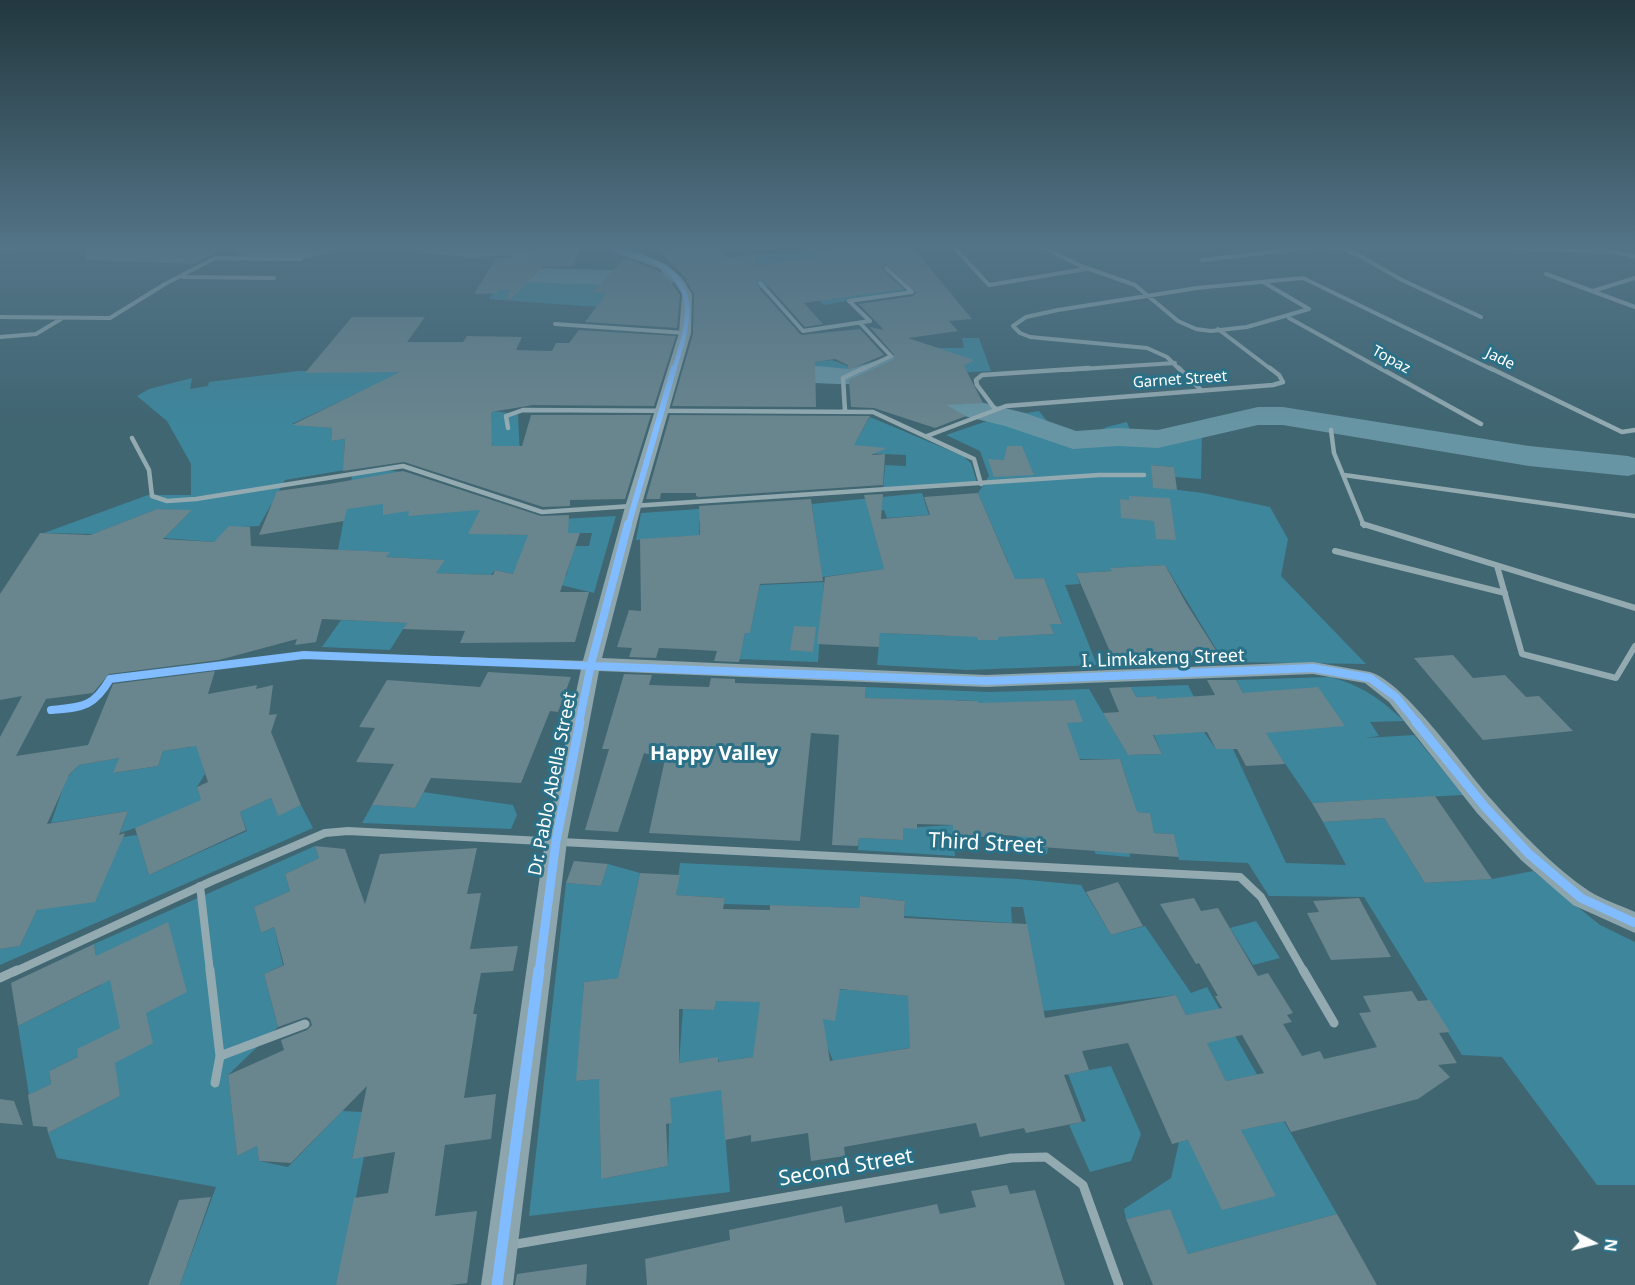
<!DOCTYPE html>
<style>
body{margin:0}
#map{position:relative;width:1635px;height:1285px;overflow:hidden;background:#406672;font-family:"Noto Sans",sans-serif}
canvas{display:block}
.north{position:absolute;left:1563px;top:1213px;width:60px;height:60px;-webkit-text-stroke:4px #2a7188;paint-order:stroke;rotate:97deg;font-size:16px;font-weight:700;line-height:24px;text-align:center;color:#fff}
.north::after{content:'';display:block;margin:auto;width:21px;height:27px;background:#fff;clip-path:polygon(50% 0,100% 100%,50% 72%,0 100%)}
</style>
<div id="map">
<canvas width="1635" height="1285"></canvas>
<div class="north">N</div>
</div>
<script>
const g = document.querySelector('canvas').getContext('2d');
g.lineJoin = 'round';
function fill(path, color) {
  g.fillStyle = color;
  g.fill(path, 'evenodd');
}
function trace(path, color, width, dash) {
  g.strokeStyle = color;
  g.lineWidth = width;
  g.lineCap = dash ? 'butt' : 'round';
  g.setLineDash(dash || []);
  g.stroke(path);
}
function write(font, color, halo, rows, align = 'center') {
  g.font = font + ' "Noto Sans",sans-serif';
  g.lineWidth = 6;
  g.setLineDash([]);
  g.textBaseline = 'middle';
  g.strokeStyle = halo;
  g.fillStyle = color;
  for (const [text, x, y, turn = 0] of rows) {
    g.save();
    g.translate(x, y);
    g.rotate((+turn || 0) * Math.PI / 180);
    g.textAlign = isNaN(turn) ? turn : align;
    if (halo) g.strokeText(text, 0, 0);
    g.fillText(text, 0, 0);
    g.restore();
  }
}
fill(new Path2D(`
 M494 245H534L522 267 528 273 612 275 677 313 489 299 513 257 483 249Z
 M812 250 819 258 866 252 890 276 878 278 860 287 896 281 905 290 824 305 803 285 788 284 751 289 759 266 753 255Z
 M724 281 729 290 715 292 721 299 727 298 735 310 731 312 742 328 763 337 782 366 832 360 853 368 868 370 901 354 937 348H964L962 338H979L991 371 930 374 920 365 904 366 864 380 816 377 815 374 752 373V367H746L748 352H732L733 347 748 346V340H712L715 324 706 320 707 304H694V289L711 287 709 283Z
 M298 371 444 372 362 391 292 424 332 428 331 441 345 439 344 460 362 458 363 467 285 480 259 526 241 527 214 542 164 538 191 511 157 509 93 534 44 533 148 495H191V464L167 421 137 396 149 389 192 378 190 389 208 386 209 382Z
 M420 403 518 414 522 498 495 489 492 442 471 439Z
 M1039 411 1055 431 1075 441 1107 427 1127 422 1133 439 1154 442 1202 432 1201 479 1175 477 1174 467 1152 465 1153 487 1203 493 1270 507 1288 539 1281 576 1366 664 1224 662 1165 565 1111 568 1112 571 1076 573 1080 584 1065 585 1097 665 968 670 877 665 880 633 951 636 948 584 1030 635 1054 634 1050 624 1062 623 1044 578 1001 580 1008 562 978 493 989 476 980 451 946 435 996 418Z
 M870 417 963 456 971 463 977 483 883 489 885 465 906 466V455L861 453 812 420 856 441Z
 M385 470 409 473 517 512 507 535H535L523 576 495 570 491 575 436 573 444 560 386 557 389 552 338 550 352 476Z
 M922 493 929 515 887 518 884 510 869 511 884 569 822 577 812 504Z
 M713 508V520L699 521 700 558 686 536 636 540 641 513Z
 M616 516 594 593 544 581 545 576H566L575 546H589L592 533H536L542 520Z
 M824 582 818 662 739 659 745 633 750 632 760 585Z
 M341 620 407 623 390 650 322 647Z
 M1331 677C1364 687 1379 698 1404 721L1370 722 1379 736 1365 738 1414 735 1463 795 1312 803 1271 743 1236 680Z
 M1188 685 1194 697 1159 702 1155 696 1136 697 1131 687Z
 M866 687 990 692 1089 689 1128 755 1162 754 1153 733 1204 732 1216 749H1233L1286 863 1346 865 1323 822 1384 818 1425 883 1492 879 1533 871 1600 925 1635 942V1185H1597L1502 1057 1462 1055 1364 897 1269 896 1248 863 1179 860 1174 834 1154 833 1149 813 1088 809 1127 838 1130 857 1096 854 1058 795 1131 793 1120 759H1079L1060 723 1082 721 1075 700 997 703 978 711 977 701 956 700V710L932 700 865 698Z
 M194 736 205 774 197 787 208 819 135 828 120 833 128 811 51 823 66 779 79 765 119 758 114 773 158 766 163 751 191 747Z
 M423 792 513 805 517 815 511 829 362 823 372 805 415 808Z
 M271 798 278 815 301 805 313 828 0 965V949L20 946 37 910 123 837 137 835 149 875 247 831 240 812Z
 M953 825 955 856 858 850 859 838 903 840V828Z
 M1039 831 1041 847 1048 848 1047 854 1018 852 1017 836Z
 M315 846 319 858 285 874 290 891 254 907 261 933 274 927 283 965 264 974 278 1027 228 1075 237 1156 257 1146 259 1161 288 1167 342 1111 362 1112 352 1158 364 1156 339 1285H180L216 1187 57 1158 48 1133 120 1096 109 1034 78 1057 49 1071 51 1084 29 1095 18 1026 101 985 94 944Z
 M680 863 1018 879 1081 885 1111 935 1145 926 1191 993 1207 987 1337 1214 1188 1254 1169 1210 1126 1219 1124 1209 1171 1178 1179 1142 1275 1123 1251 1076 1226 1081 1192 1014 1186 1015 1176 995 1043 1011 1023 907H1011L1012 923 904 916 905 901 860 896 859 908 724 904 725 898 676 895Z
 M608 864 640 873 620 968 621 978 584 982 577 1081 653 1073 600 1102 601 1179 668 1166 670 1090 721 1085 730 1192 529 1216 566 883 601 886Z
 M1256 921 1280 958 1253 965 1230 928Z
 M720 969 764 987 851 990 908 996 937 1043 833 1061 827 1046 719 1062 718 1058 679 1063 683 1009 714 1010Z
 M1111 1066 1141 1134 1131 1161 1090 1172 1069 1125 1086 1121 1068 1074Z`), '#3d869c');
trace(new Path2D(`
 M237 245 243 247`), '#6895a4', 4);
trace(new Path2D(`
 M1628 466 1635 467`), '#6895a4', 5);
fill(new Path2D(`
 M233 245H341C329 262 251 262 235 252Z
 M409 245H538L540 248 527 268 655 271 671 275 675 280 671 285 663 287 520 282 505 276 501 271 514 254 473 258 420 252 412 250Z
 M768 350 778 352 783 361 786 363 849 369 898 354 915 353 935 358 957 391 972 400 1025 413 1076 431 1118 428 1158 430 1258 407H1283L1529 446 1628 456 1635 458V474L1628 476 1529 466 1283 425H1258L1158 448 1118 446 1073 449 1005 426 952 413 937 403 915 370C896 369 879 379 860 383 845 386 771 382 760 371 756 367 755 363 754 358L758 352Z`), '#6895a4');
fill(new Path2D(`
 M87 245H189L225 247 195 264 86 260Z
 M689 245H715L727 258 753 255 759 265 818 257 812 250 849 245H911L972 319 949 321 958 331 908 338 974 360 964 366 983 403 946 405 966 416 935 428 874 408 851 407 849 380 893 360 895 356 870 327 884 330 859 304 913 296 916 293 886 264 882 267 883 271 903 289 804 303 823 324 805 327 763 280 756 281 757 286 801 335 860 329 884 355 848 370V365L835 359 815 362 816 407 672 406 693 334 694 294 685 279 688 280 658 250Z
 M534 246H581L573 266H544L510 300 507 297 511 290 499 289 497 293 474 294 496 258H528Z
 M625 258 657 270 672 284 680 295 677 328 585 322 607 293 593 292Z
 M352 317H425L407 342H463L467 336 522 337 516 350 552 351 556 343H569L579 330 676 336 654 406 533 405 491 412 492 446H522L531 415H651L625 499 570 500V506L543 507 404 462 343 471 345 439 331 441 332 428 292 425 400 372 305 373Z
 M670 415 870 416 854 445 887 448 871 455 885 454 883 485 699 497 696 496V493H661L660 499H646Z
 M1007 446H1022L1034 475 994 477 988 459 1004 460Z
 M1151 465 1174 467 1177 490 1153 488Z
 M403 471 541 516 569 515 568 533H580L560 592H589L575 642 460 643 465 631 403 629 407 623 322 619 316 642 295 645 297 639 219 660 109 674 93 693 46 699 16 756 88 745 113 684 215 671 208 694 257 685 256 689 273 685 269 715 277 714 271 732 301 805 278 816 271 798 240 812 246 830 149 875 135 828 201 800 197 787 208 782 196 746 163 751 158 766 113 773 119 758 79 765 69 775 47 824 128 811 119 835 125 833 95 902 37 910 20 946 0 949V737L22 696 0 700V594L40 533 90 535 157 509 192 510 163 539 214 542 229 526 250 527 251 546 390 552 386 557 445 560 436 573 493 575 495 570 513 574 528 535 468 534 480 510 408 516 409 511 383 515V504L347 509 344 521 259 535 277 491 329 484Z
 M978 493 1015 579 1044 578 1062 624H1050L1054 634 998 637V640H978L977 637 880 633 879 647 817 644 825 577 884 569 864 495 883 494 881 519 930 515 924 497Z
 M1129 496 1170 498 1176 540 1156 539 1154 521 1121 518 1120 499 1129 500Z
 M811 499 823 581 760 584 750 633H745L739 662 714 661 717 651 683 649 659 648 656 658 629 657 632 648 617 647 629 610 641 611 640 539 700 535 699 506Z
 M1165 565 1186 603 1224 663 1199 664 1194 655 1114 661 1076 573 1112 571 1110 568Z
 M794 626 816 627 813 652 790 650Z
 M1453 655 1473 678 1505 675 1526 697 1539 696 1573 731 1483 740 1414 658Z
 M488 672 571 677 558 712 550 711 521 783 431 778 415 808 372 805 394 764 356 762 375 728 359 727 387 680 480 687Z
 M624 674 652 675 649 685 709 687 711 678 735 679V683L866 687 865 698 978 701V703L1075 700 1083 722 1067 723 1080 760 1120 759 1137 812 1150 813 1154 833 1174 834 1179 857 1041 847 1040 838 991 834V837L953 836V825L917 824V829L903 828V840L859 838 858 846 832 845 839 735 811 733 800 841 649 833 665 759 644 753 618 832 585 830 609 749H602Z
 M1207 680H1236L1243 693 1318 687 1345 726 1266 733 1285 764 1246 766 1237 749H1216L1207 732 1153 735 1162 754 1128 755 1103 713 1119 712 1109 688 1131 687 1136 697 1156 696 1157 699 1215 695Z
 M1435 796 1492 879 1425 883 1384 818 1323 822 1312 803Z
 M315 846 345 849 365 904 380 854 477 848 467 894 481 893 470 949 518 946 513 971 481 973 473 1014H477L464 1098 496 1094 491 1139 445 1145 435 1216 477 1211 467 1283 450 1285H336L354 1198 388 1193 395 1152 352 1159 367 1086 291 1163 259 1161 257 1146 237 1156 228 1075 284 1050 281 1040 307 1030 312 1025 310 1019 306 1017 278 1027 264 974 284 965 274 927 261 933 254 907 290 891 285 874 319 858Z
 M574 861 608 864 601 886 566 883Z
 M640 873 680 875 676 895 725 898 723 909 770 910V905L859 908 860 896 905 901 904 918 1027 924 1045 1018 1176 995 1186 1015 1222 1008 1215 996H1218L1199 963 1196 964 1160 904 1194 898 1201 911 1218 908 1258 976 1268 973 1293 1013 1287 1015 1292 1022 1283 1024 1302 1056 1320 1051 1324 1059 1377 1047 1359 1013 1371 1012 1363 996 1412 991 1418 1001 1430 1000 1450 1032 1439 1033 1457 1063 1438 1065 1450 1077 1418 1099 1291 1132 1285 1121 1241 1130 1276 1196 1222 1210 1188 1140 1172 1144 1128 1043 1082 1051 1089 1070 1064 1075 1082 1122 1026 1133 1024 1128 980 1137 976 1123 844 1147 845 1156 811 1161 808 1133 751 1142V1135L725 1140 721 1090 670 1098 672 1123 666 1124 668 1166 601 1179 599 1079 576 1081 584 982 618 978ZM840 989 908 996 910 1048 830 1061 823 1019 835 1021ZM716 1001 760 1002 753 1057 718 1062V1057L679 1063V1009L714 1010ZM1242 1035 1264 1073 1226 1081 1207 1043Z
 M1118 882 1143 926 1111 935 1086 892Z
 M1359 898 1391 957 1331 960 1307 913 1319 912 1313 901Z
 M168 922 187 992 146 1013 153 1043 115 1063 120 1096 48 1133 47 1127 33 1126 28 1095 51 1084 49 1071 78 1057 77 1049 120 1028 110 980 18 1026 11 983 94 944 96 956Z
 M0 1099 14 1101 23 1125 0 1123Z
 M1007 1185 1010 1194 1035 1190 1065 1285H647L645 1259 730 1240 729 1230 842 1206 845 1223 937 1204 940 1214 976 1207 971 1191Z
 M211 1197 180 1285H148L179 1200Z
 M1170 1209 1188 1254 1337 1214 1377 1285H1153L1126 1219Z
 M587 1264 586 1285H515L517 1274Z`), '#69858e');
trace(new Path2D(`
 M952 245 989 285 1086 269
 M1038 245 1081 266 1135 285 1178 321 1196 329 1211 331 1247 327 1309 309
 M1316 245 1345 250 1360 256 1402 280 1481 317
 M1508 245 1513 249 1607 251 1635 256
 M0 249H10
 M1202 260 1318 247
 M1546 274 1635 307
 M183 277 274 278
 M1263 282 1309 309
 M760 283 803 331 870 321
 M1593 291 1635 278
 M0 317 110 318 165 284 215 258 301 259
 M1289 318 1383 370
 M870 321 849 301 912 292 886 268
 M860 323 891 356 861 370
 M555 324 685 333
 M1218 329 1272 370
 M0 337 36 334 61 319
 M1065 370 1175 363
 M1180 370 1167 357 1147 348 1030 337 1020 333 1013 326 1026 317 1058 310 1197 288 1303 278 1493 370`), '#93aab1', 4);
trace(new Path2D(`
 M1179 368 1202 391
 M1380 368 1481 424
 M1490 368 1622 432 1635 430
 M995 409 977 385 976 380 982 375 1089 368
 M845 411 843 378 864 368
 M508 428 506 416 523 410 873 412 974 459 981 484
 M1331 430 1334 453 1364 526
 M927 436 1006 406 1273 385 1283 382 1279 375 1270 368
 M132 438 149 470 152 496 167 501 196 499 403 466 542 512 1099 475H1144
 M1344 475 1635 516`), '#93aab1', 4.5);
trace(new Path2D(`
 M1363 524 1635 608
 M1335 551 1505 593
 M1497 566 1522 654 1616 678 1635 646
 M51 710C82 707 93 708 110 679L304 655 588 664`), '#93aab1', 6);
trace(new Path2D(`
 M200 886 210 972
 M14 972 212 881 325 833 348 831 1240 877 1261 897 1304 972`), '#93aab1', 8);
trace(new Path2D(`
 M210 970 220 1056 215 1083
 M1303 970 1334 1023
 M0 978 17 970
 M220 1056 305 1024
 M511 1245 1011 1158 1046 1157 1083 1185 1119 1285`), '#93aab1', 9);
fill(new Path2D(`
 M595 245H611L666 264 682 278 692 294 691 333 641 507 602 658 986 675 1313 662 1370 672C1405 682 1465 770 1492 800 1517 829 1557 870 1589 891 1603 900 1620 905 1635 912V933L1573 905 1521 860 1477 813 1389 702 1365 683 1313 674 986 687 599 671 567 841 513 1285H481L545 841 582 664 625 507 679 333 682 294 674 282 658 268Z`), '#8da5ad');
trace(new Path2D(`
 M600 245C619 251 644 255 662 266 702 290 685 334 674 370`), '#80bcff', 4.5);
trace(new Path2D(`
 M628 526 674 368`), '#80bcff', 6);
trace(new Path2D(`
 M51 710C82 707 93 708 110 679L304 655 986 681 1313 668 1370 678 1396 697 1417 723
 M579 723 591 664 628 524`), '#80bcff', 8);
trace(new Path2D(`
 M1416 722 1485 807 1529 854 1581 898 1635 923
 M539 972 556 841 580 722`), '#80bcff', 9);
trace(new Path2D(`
 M497 1285 539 970`), '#80bcff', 11);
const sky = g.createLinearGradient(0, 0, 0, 425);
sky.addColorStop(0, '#23383f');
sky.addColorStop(0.58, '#537487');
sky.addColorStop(1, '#53748700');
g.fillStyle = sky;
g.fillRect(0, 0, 1635, 425);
write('15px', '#fff', '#2a7188', [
 ["Jade",1500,359,26],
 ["Topaz",1391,360,29],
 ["Garnet Street",1180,380,-4]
]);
write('18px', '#fff', '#2a7188', [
 ["I. Limkakeng Street",1163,659,-2],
 ["Dr. Pablo Abella Street",553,784,-79]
]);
write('bold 20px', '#fff', '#2a7188', [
 ["Happy Valley",714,754]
]);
write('21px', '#fff', '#2a7188', [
 ["Third Street",986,844,3],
 ["Second Street",846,1168,-10]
]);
</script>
